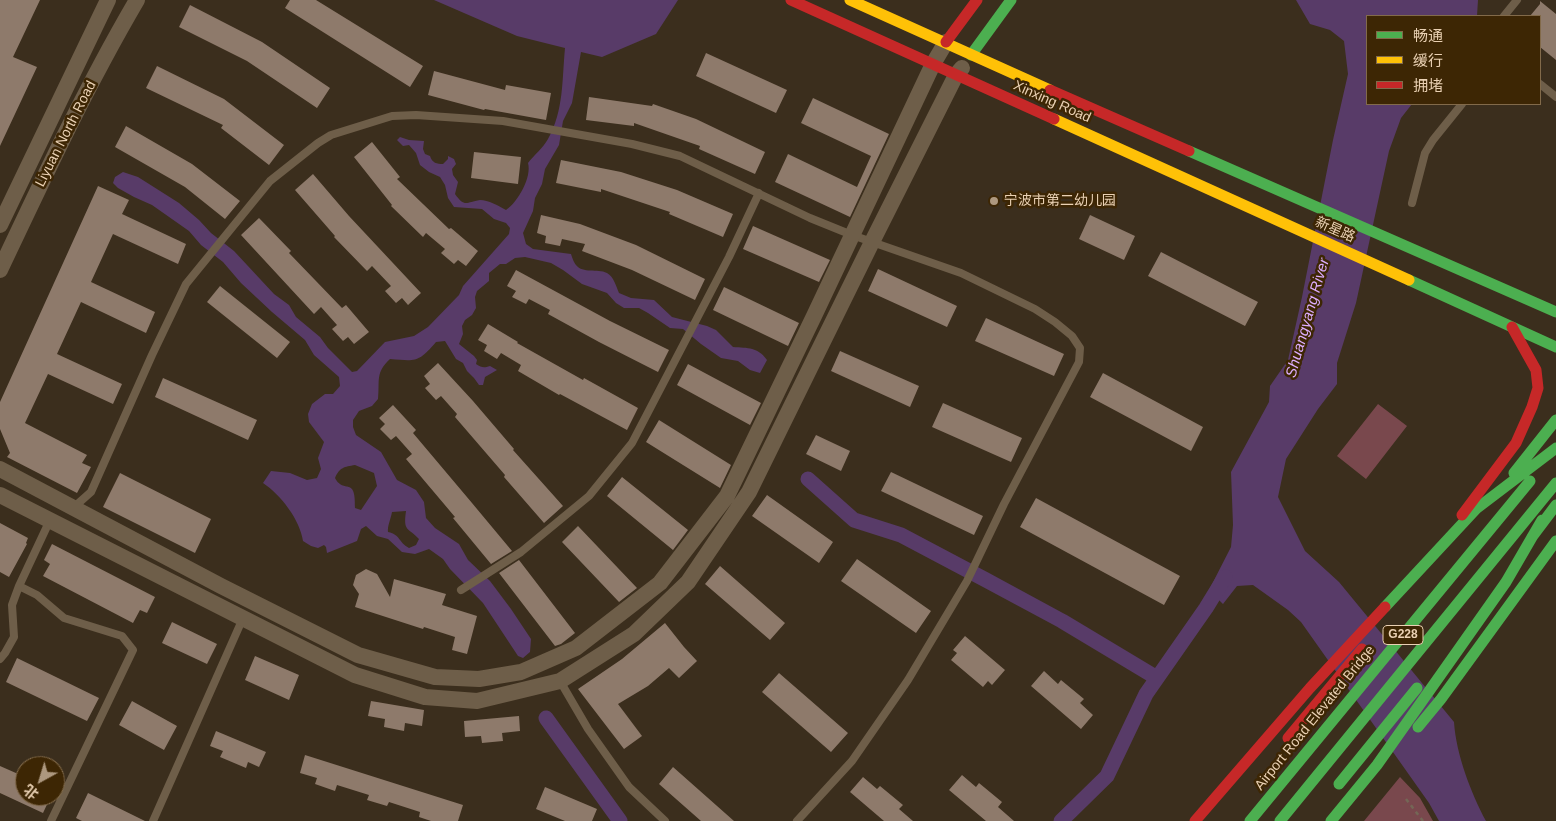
<!DOCTYPE html>
<meta charset="utf-8">
<style>
body{margin:0}
#map{position:relative;width:1556px;height:821px;overflow:hidden;background:#3b2e1d;font-family:Helvetica,"Noto Sans SC",sans-serif}
canvas{display:block}
.legend{position:absolute;left:1366px;top:15px;width:175px;height:90px;box-sizing:border-box;background:#3d2604;border:1px solid #826a4a;margin:0;padding:6px 9px;list-style:none;font-size:15px;color:#ead1b4}
.legend li{display:flex;align-items:center;gap:10px;height:25px}
.legend b{width:25px;border:1px solid #826a4a}
.north{position:absolute;left:15px;top:756px;width:50px;height:50px;box-sizing:border-box;background:#3d2604;border:1px solid #826a4a;border-radius:50%;rotate:219deg;font-size:14px;font-weight:700;line-height:20px;text-align:center;color:#ead1b4}
.north::after{content:'';display:block;margin:auto;width:18px;height:22px;background:#ad987f;clip-path:polygon(50% 0,100% 100%,50% 72%,0 100%)}
</style>
<div id="map">
<canvas width="1556" height="821"></canvas>
<ul class="legend">
<li><b style="height:6px;background:#4caf50"></b>畅通</li>
<li><b style="height:6px;background:#ffc107"></b>缓行</li>
<li><b style="height:6px;background:#c62828"></b>拥堵</li>
</ul>
<div class="north">北</div>
</div>
<script>
const g = document.querySelector('canvas').getContext('2d');
g.lineJoin = 'round';
function fill(path, color) {
  g.fillStyle = color;
  g.fill(path, 'evenodd');
}
function trace(path, color, width, dash) {
  g.strokeStyle = color;
  g.lineWidth = width;
  g.lineCap = dash ? 'butt' : 'round';
  g.setLineDash(dash || []);
  g.stroke(path);
}
function write(font, color, halo, rows, align = 'center') {
  g.font = font + ' Helvetica,"Noto Sans SC",sans-serif';
  g.lineWidth = 5;
  g.setLineDash([]);
  g.textBaseline = 'middle';
  g.strokeStyle = halo;
  g.fillStyle = color;
  for (const [text, x, y, turn = 0] of rows) {
    g.save();
    g.translate(x, y);
    g.rotate((+turn || 0) * Math.PI / 180);
    g.textAlign = isNaN(turn) ? turn : align;
    if (halo) g.strokeText(text, 0, 0);
    g.fillText(text, 0, 0);
    g.restore();
  }
}
fill(new Path2D(`
 M1378 404 1407 426 1366 479 1337 456Z
 M1400 777 1420 798 1433 821H1364Z`), '#79484d');
fill(new Path2D(`
 M434 0H678L656 34 602 57 581 52 572 103 563 121 559 145 545 169 542 184 535 198 533 211 523 233 526 244 533 249 571 254C572 257 574 263 576 265 583 274 597 268 607 273 614 277 616 286 619 293L631 298 654 300 672 317 707 326 716 330 733 347C748 348 758 347 767 360L760 373 750 370 738 361 721 358 701 344 683 329 670 328 648 313 639 308H624L616 303 607 293 582 284 563 270 551 263 525 257 515 258 506 264H500L489 273V281L477 291 475 297 476 308 472 315 465 320 462 326 463 334 459 344 474 356 477 360 476 364C482 368 484 368 490 366L497 370 485 377 483 385H479L474 378 467 371 463 363 456 359 445 341 436 342C418 363 416 361 390 359 375 373 380 380 378 399L372 406 359 411 353 420V427L356 435 381 452 397 480 416 490 424 502 426 518 435 528 459 544 468 560 490 581 511 609 531 639 530 652 523 658 518 656 483 603 450 569 443 559 429 549 415 554 402 552 388 539 377 536 366 526 361 529 357 541 327 553 326 547 324 545 318 548 311 546 303 541C300 520 281 495 263 483L271 471 290 473 307 480 317 478 321 469 318 458 324 442 309 422 308 414 312 404 325 394H333L340 386 339 377 314 355 305 340 272 312 241 283 223 262 201 245 189 231 152 205 134 197 118 188 113 183 115 177 123 172 138 177 179 203 199 220 211 233 234 251 274 294 289 305 296 317 320 337 328 348 352 372 357 371 385 342 414 336 428 327 459 295 463 286 509 234 510 228 506 223 494 219 482 209 454 207 448 198 445 185 440 177 429 172 420 165 416 153 409 145 403 146 397 140 400 137 409 140 424 141 423 149 425 154 430 156C432 163 437 164 443 164L448 159V156L454 159 456 164 452 169 453 175 458 182 455 194C465 208 466 202 480 200 488 200 499 206 506 210 518 202 532 177 528 163 534 155 543 148 548 139 564 111 562 79 565 48L517 36ZM355 465 374 473 377 486 361 510 355 508C356 475 344 495 335 478 340 467 344 467 355 465ZM406 511C403 532 408 527 419 539L416 545 409 548C398 542 401 535 388 532 387 527 391 518 392 512Z
 M1296 0H1478L1477 16H1367V104H1412L1401 118 1389 151 1356 303 1337 363V384L1318 409 1286 459 1278 497 1305 551 1339 582 1454 722C1456 754 1471 793 1486 821H1439L1429 803 1301 622 1288 610 1253 585 1237 586 1223 604 1209 590 1231 547 1233 525 1231 472 1269 402 1270 386 1288 360 1302 297 1333 140 1348 74 1344 41 1330 30 1310 24Z`), '#583b68');
trace(new Path2D(`
 M808 479 854 520 901 535 986 580 1062 621 1157 678
 M546 718 620 821
 M1061 821 1107 776 1146 694 1206 608 1225 577`), '#583b68', 15);
fill(new Path2D(`
 M0 0H40L13 57 37 67 0 146Z
 M290 0H316L423 66 410 87 285 8Z
 M1540 1 1556 14V60L1540 47V16H1530L1540 4Z
 M190 5 262 42 330 88 317 108 247 61 179 27Z
 M706 53 787 90 776 113 696 76Z
 M157 66 224 99 284 145 269 165 221 128 223 125 146 88Z
 M434 71 505 90 506 85 551 93 546 120 485 109 484 110 428 95Z
 M589 97 652 106 653 104 696 119 765 152 755 174 699 149 700 146 634 123V126L586 120Z
 M813 98 889 134 850 217 775 182 788 154 857 187 871 156 801 123Z
 M126 126 192 164 240 201 225 219 185 187 115 147Z
 M372 142 400 177 397 179 449 229 451 228 478 251 466 266 458 260 454 264 441 253 445 249 426 233 423 237 391 206 392 205 354 157Z
 M474 152 521 157 518 184 471 178Z
 M561 160 621 172 677 190 733 214 723 237 669 214 670 212 601 189V192L556 183Z
 M313 174 349 216 421 293 408 305 402 298 396 303 385 291 391 286 372 266 367 271 334 237 335 236 295 190Z
 M98 186 129 200 122 214 186 244 178 264 113 234 91 282 155 312 146 333 81 302 57 354 122 384 113 404 48 374 25 423 87 455 82 463 91 467 77 493 7 457 10 453 0 429V402Z
 M541 215 580 224 636 245 705 279 695 300 632 270 582 251 585 244 562 239 560 246 545 243 546 236 537 233Z
 M1090 215 1135 236 1124 260 1079 239Z
 M259 218 291 251 289 253 342 308 346 305 369 332 354 344 348 337 343 341 332 329 337 325 321 307 314 314 241 235Z
 M753 226 830 260 819 282 743 249Z
 M1161 252 1258 302 1245 326 1148 276Z
 M878 269 957 306 947 327 868 291Z
 M516 270 610 321 669 350 658 372 599 342 548 314 550 310 529 299 526 304 512 297 516 291 507 286Z
 M220 286 290 342 277 358 207 302Z
 M724 287 799 323 788 346 713 310Z
 M986 318 1064 354 1054 376 975 341Z
 M488 324 518 342 517 343 583 380 584 378 638 408 627 430 560 394 559 395 518 371 521 365 501 353 497 359 484 351 487 345 478 340Z
 M840 351 919 386 910 407 831 371Z
 M438 363 473 401 514 449 513 450 563 506 544 523 504 477 505 475 455 417 457 414 441 396 436 400 425 388 430 384 424 376Z
 M688 364 761 403 750 425 677 385Z
 M1103 373 1203 427 1191 451 1090 397Z
 M163 378 257 420 248 440 155 397Z
 M943 403 1022 438 1011 462 932 427Z
 M393 405 416 430 413 433 472 503 512 551 491 564 453 518 455 517 406 459 412 454 396 436 391 440 380 429 385 424 379 418Z
 M659 420 731 465 720 488 646 442Z
 M816 435 850 451 841 471 806 454Z
 M891 472 983 516 974 535 881 491Z
 M120 473 211 519 195 553 103 507Z
 M622 477 688 530 673 550 607 496Z
 M767 495 833 542 819 563 752 516Z
 M1036 498 1180 576 1164 605 1020 527Z
 M0 523 28 538 26 543 27 544 9 577 0 572Z
 M578 526 637 588 619 602 562 542Z
 M52 544 155 597 147 613 140 610 133 623 43 576 50 564 44 560Z
 M857 559 931 611 916 633 841 581Z
 M519 560 575 633 561 644 555 646 499 573Z
 M720 566 785 623 770 640 705 584Z
 M366 569 377 574 390 597 394 579 446 594 442 605 477 616 467 654 452 650 455 637 424 627 423 629 355 607 359 594 353 585 356 575Z
 M172 622 217 644 207 664 162 643Z
 M665 623 684 647 697 661 679 678 669 668 648 686 618 704 642 736 624 749 578 689 622 659Z
 M965 636 1005 670 992 685 988 681 983 687 951 660 957 653 953 650Z
 M255 656 299 675 289 700 245 680Z
 M17 658 99 698 87 721 6 682Z
 M1044 671 1058 684 1061 680 1084 699 1080 703 1093 715 1081 729 1031 686Z
 M779 673 848 733 831 752 762 692Z
 M132 701 177 726 164 750 119 725Z
 M371 701 424 710 422 726 405 723 404 731 384 727 385 719 368 716Z
 M519 716 520 731 502 733 503 741 482 743 481 736 465 737 464 721Z
 M216 731 266 752 259 767 248 762 246 768 220 757 223 751 210 746Z
 M305 755 463 805 458 821H431L419 817 420 812 389 802 387 806 367 800 369 795 337 785 335 791 315 784 317 778 300 773Z
 M0 766 25 777V796H51L43 813 0 793Z
 M673 767 734 821H701L659 784Z
 M962 775 976 787 979 783 1002 802 998 807 1014 821H986L949 790Z
 M863 777 877 789 880 786 903 805 899 809 913 821H884L850 792Z
 M545 787 597 809 592 821H565L536 809Z
 M88 793 145 821H82L76 818Z`), '#8e7a6b');
trace(new Path2D(`
 M1406 799 1423 821`), '#746756', 2.5, [4, 4]);
trace(new Path2D(`
 M1504 16 1517 0
 M1540 84 1556 97
 M1412 203 1425 153 1433 140 1462 104
 M73 508 91 492 152 355 186 284 270 181 318 143 331 135 392 116 416 115 503 121 632 144 680 156 810 218 852 235 961 273 1035 309 1055 322 1072 336 1080 348 1079 362 1004 504 967 581 908 680 852 761 797 821
 M50 520 19 586 37 595 64 618 122 636 133 650 51 821
 M461 590 521 552 589 496 632 443 729 257 759 193
 M0 659 5 653 14 637 12 605 19 586
 M560 681 588 729 629 787 665 821
 M153 821 243 618`), '#6e5e49', 8);
trace(new Path2D(`
 M0 225 108 0
 M0 270C43 179 86 87 137 0
 M0 469 221 586 358 655 435 677 479 679 521 672 576 648 660 583 727 496 814 316 933 64 946 42
 M0 495 355 675 425 697 477 701 560 681 634 634 688 582 749 492 872 242 956 75 962 68`), '#6e5e49', 16);
trace(new Path2D(`
 M971 55 1011 0
 M1189 151 1556 312
 M1409 280 1556 347
 M1514 473 1556 420
 M1532 537 1556 505
 M1385 607 1476 509 1556 448
 M1418 727 1441 699 1556 541
 M1339 784 1417 688
 M1250 821 1530 481
 M1280 821 1556 483
 M1331 821 1377 765 1506 582 1542 520`), '#4caf50', 11);
trace(new Path2D(`
 M850 0 1050 90
 M1054 119 1409 280`), '#ffc107', 11);
trace(new Path2D(`
 M791 0 1054 119
 M946 42 977 0
 M1050 90 1189 151
 M1462 515 1516 443 1532 407 1538 388 1536 370 1512 327
 M1288 738 1362 649
 M1195 821 1310 688 1385 607`), '#c62828', 11);
for (const [x, y, r, color] of [
 [994,201,5,"#ad987f"]
]) {
  const dot = new Path2D();
  dot.arc(x, y, r, 0, 2 * Math.PI);
  g.fillStyle = color;
  g.fill(dot);
  trace(dot, '#3d2604', 2);
}
for (const [x, y, w] of [
 [1403,635,40]
]) {
  const box = new Path2D();
  box.roundRect(x - w / 2, y - 9.5, w, 19, 4);
  g.fillStyle = '#3d2604';
  g.fill(box);
  trace(box, '#ead1b4', 1);
}
write('bold 12px', '#ead1b4', null, [
 ["G228",1403,635]
]);
write('14px', '#ead1b4', '#3d2604', [
 ["Xinxing Road",1052,102,24],
 ["Liyuan North Road",66,134,-63],
 ["新星路",1335,230,24],
 ["Airport Road Elevated Bridge",1315,718,-51]
]);
write('14px', '#ead1b4', '#3d2604', [
 ["宁波市第二幼儿园",1004,201]
], 'left');
write('italic 15px', '#dcadfd', '#3d2604', [
 ["Shuangyang River",1308,318,-74]
]);
</script>
